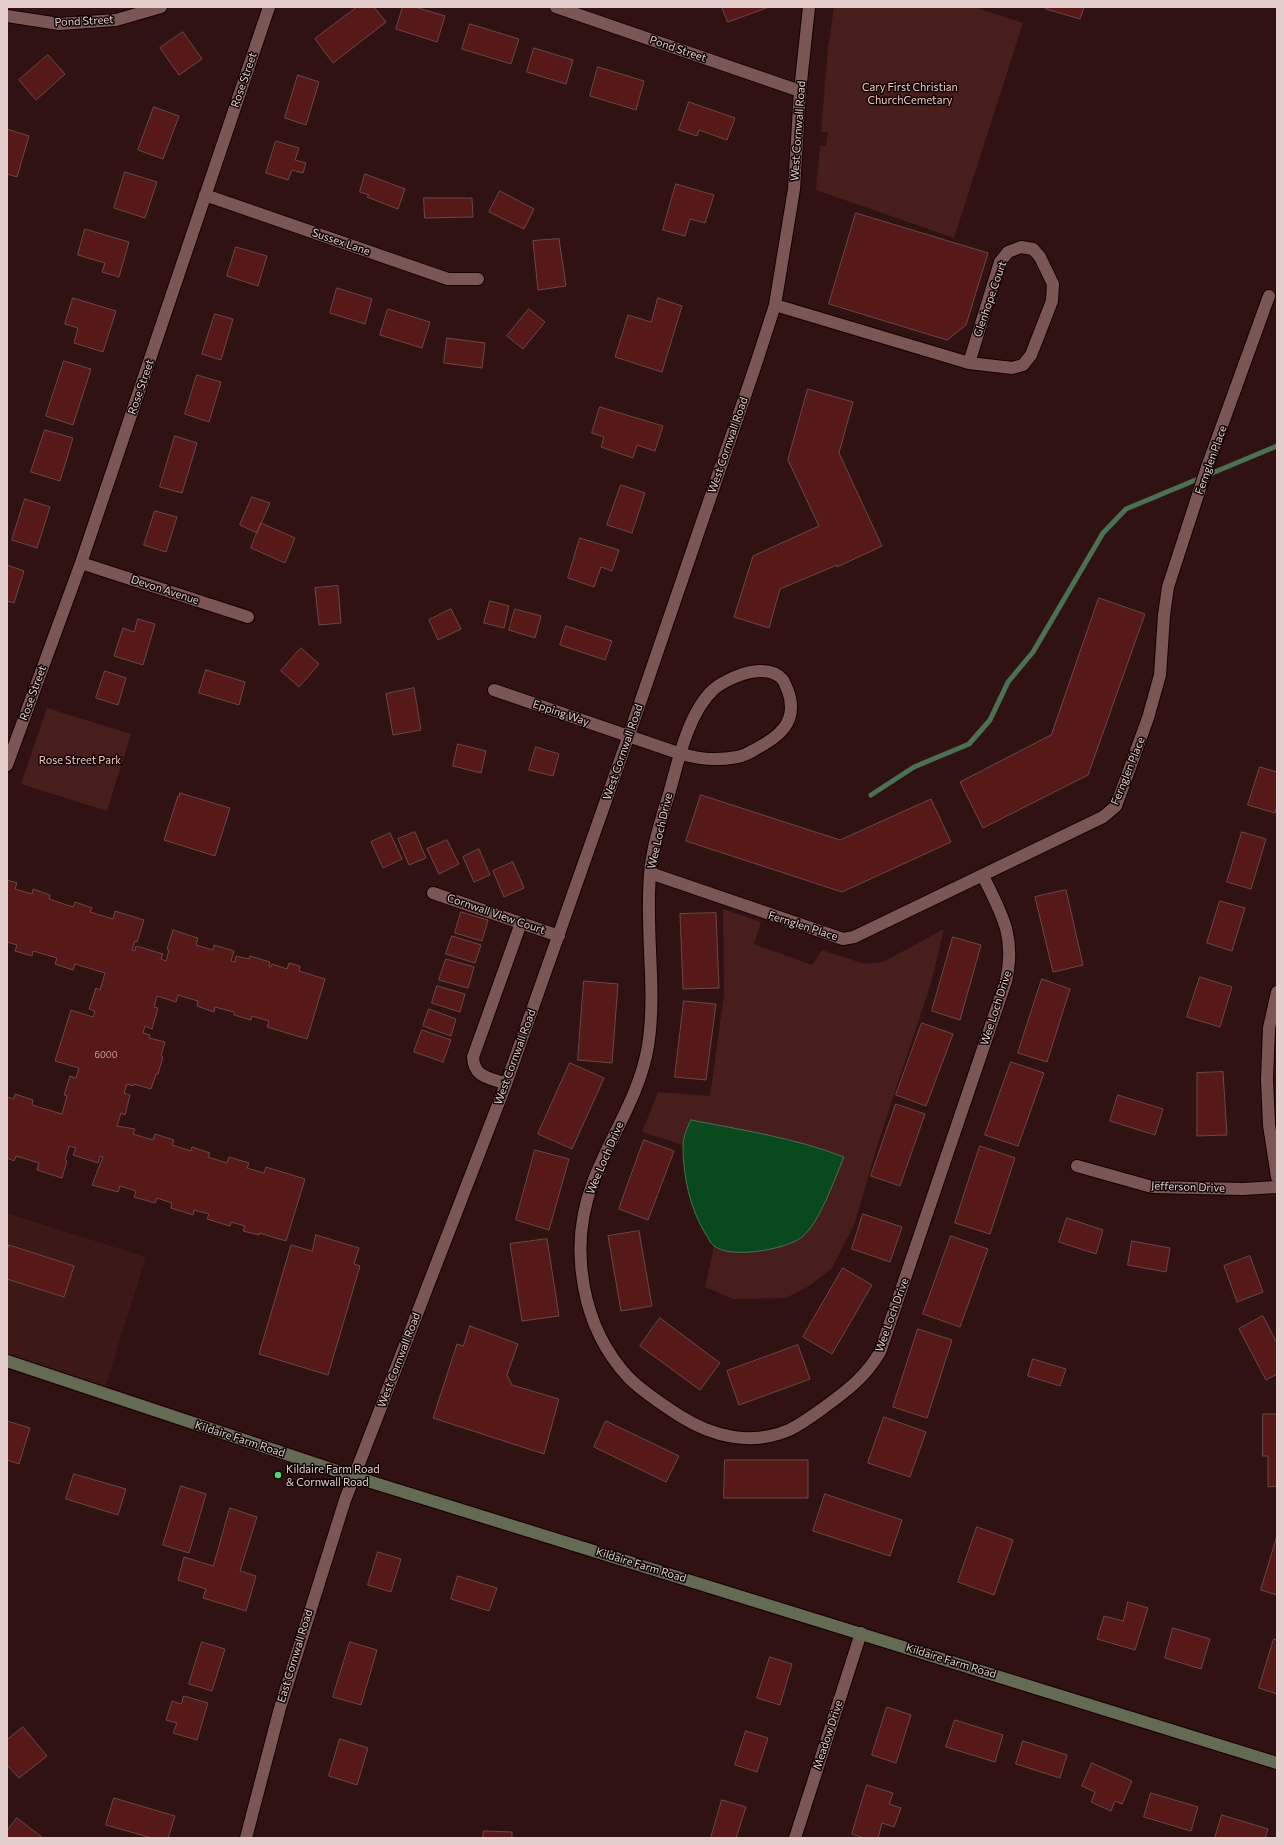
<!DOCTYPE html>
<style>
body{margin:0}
#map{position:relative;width:1284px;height:1845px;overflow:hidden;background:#2f1211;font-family:Commissioner,sans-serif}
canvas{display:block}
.frame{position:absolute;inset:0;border:8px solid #e3cecc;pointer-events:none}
</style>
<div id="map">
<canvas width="1284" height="1845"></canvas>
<div class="frame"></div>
</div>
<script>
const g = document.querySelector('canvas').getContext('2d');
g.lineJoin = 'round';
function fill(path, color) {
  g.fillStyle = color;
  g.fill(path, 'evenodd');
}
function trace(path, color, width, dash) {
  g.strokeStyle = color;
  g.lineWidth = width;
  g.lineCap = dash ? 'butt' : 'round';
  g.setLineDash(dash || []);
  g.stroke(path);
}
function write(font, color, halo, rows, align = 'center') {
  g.font = font + ' Commissioner,sans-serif';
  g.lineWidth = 3;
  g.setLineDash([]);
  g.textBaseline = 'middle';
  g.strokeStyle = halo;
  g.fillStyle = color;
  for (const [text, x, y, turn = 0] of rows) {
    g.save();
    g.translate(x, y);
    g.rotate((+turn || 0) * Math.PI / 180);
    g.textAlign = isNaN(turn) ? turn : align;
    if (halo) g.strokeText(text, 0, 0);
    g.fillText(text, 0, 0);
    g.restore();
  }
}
fill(new Path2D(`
 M7 1213 146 1257 103 1394 7 1361Z`), '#3c1816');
fill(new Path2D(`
 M834 7H974L1023 23 954 238 816 190 820 146H826L828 132H821L828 48Z
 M47 708 131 734 107 811 21 784Z
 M723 909 761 922 754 944 812 965 822 950 865 964 883 962 944 929 931 983 877 1146 855 1223 832 1268 809 1286 786 1298 733 1299 705 1287 714 1246 725 1251 801 1144 785 1139 691 1120 686 1130 683 1145 642 1132 658 1092 710 1096 724 995Z`), '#481e1c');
const water = new Path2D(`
 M691 1120C742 1130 795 1138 844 1157 835 1178 819 1224 802 1237 785 1250 731 1259 714 1246 710 1243 708 1237 705 1233 690 1208 683 1176 683 1146 683 1137 687 1128 691 1120Z`);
fill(water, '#09491e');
trace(water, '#4a7152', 1);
trace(new Path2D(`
 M871 795 914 767 969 744 990 720 1008 682 1033 652 1103 533 1126 509 1277 446`), '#4a7152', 5);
const building = new Path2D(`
 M357 7H374L386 22 333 63 315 39Z
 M403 7H415L445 16 437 42 396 29Z
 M722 7H769L728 22Z
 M1047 7H1084L1080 19 1046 9Z
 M470 24 519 39 511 64 462 49Z
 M183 32 202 59 179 75 160 48Z
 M534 48 573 60 566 84 527 72Z
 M48 55 65 74 36 100 19 80Z
 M598 67 644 81 636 110 590 96Z
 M298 75 319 82 306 125 285 118Z
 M689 102 735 118 727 140 699 130 697 136 679 130Z
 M154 107 179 116 163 159 138 150Z
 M7 129 29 136 17 177 7 174Z
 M276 141 299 148 295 160 306 163 303 173 292 170 288 180 266 173Z
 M125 172 157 182 145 218 114 208Z
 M365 174 405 189 398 209 367 197 369 195 360 192Z
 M676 184 714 195 705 223 690 219 685 236 663 230Z
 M500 191 534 209 524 229 489 212Z
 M424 198H472L473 217 425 218Z
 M856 213 988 253 966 325 947 340 829 304Z
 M85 229 129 242 119 277 102 272 105 263 78 255Z
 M559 239 566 286 538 290 533 241Z
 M236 247 267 256 258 286 227 276Z
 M337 288 372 299 365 324 330 313Z
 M73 298 116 311 103 352 74 343 78 328 65 324Z
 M658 298 682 306 662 372 615 357 628 315 651 322Z
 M388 309 430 322 422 348 380 335Z
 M529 309 545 322 523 349 507 336Z
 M215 314 233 319 221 360 202 354Z
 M447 338 485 343 482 368 444 363Z
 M64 361 91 369 73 425 46 416Z
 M197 375 221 382 209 422 185 414Z
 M808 389 853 402 839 453 882 546 837 567V565L780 589 769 628 734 617 753 556 819 526 788 460Z
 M600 407 663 426 655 451 637 445 633 458 601 447 604 437 592 433Z
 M45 430 73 438 60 481 31 472Z
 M175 436 197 443 182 493 160 487Z
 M621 485 645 493 632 533 607 525Z
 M252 497 270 503 257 533 240 525Z
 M25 499 50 507 37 548 12 540Z
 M155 511 177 517 166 552 144 545Z
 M261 523 295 538 285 563 251 548Z
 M580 538 619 550 612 571 601 567 594 587 568 578Z
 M7 565 24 571 14 603 7 601Z
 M338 586 341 623 319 625 315 588Z
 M1099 598 1145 614 1088 775 983 828 960 782 1051 735Z
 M490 601 509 606 504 628 484 623Z
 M451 609 461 629 438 640 429 620Z
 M515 609 541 616 535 638 509 630Z
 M138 619 155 624 143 665 114 656 123 628 134 632Z
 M566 626 612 641 605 660 560 645Z
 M301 648 319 664 299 687 281 671Z
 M206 670 245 682 239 705 199 693Z
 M105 671 126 678 118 705 96 698Z
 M414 688 421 730 393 735 386 694Z
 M458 744 486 751 481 773 453 766Z
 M536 747 559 754 553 776 529 770Z
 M1260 767 1277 772V806L1275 813 1248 805Z
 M180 793 230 808 215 856 164 840 178 796H179Z
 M701 795 840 840 931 799 951 842 842 892 686 841Z
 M415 832 426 858 409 865 398 839Z
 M1242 832 1266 839 1251 889 1227 882Z
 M390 833 402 859 383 868 371 842Z
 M447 840 459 864 439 874 427 849Z
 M479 849 490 875 474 882 463 857Z
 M513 862 524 888 504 897 493 871Z
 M7 880 17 883 15 889 32 894 33 889 50 895 49 899 73 907 75 902 92 908 90 912 113 919 115 911 144 920 137 942 135 941 132 950 135 951 136 946 163 954 161 959 166 961 169 950 167 949 173 930 198 938 196 945 213 950 214 945 234 951 231 961 235 962 236 956 249 959 250 956 270 962 269 967H271L272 964 287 969 289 963 300 966 299 971 325 979 307 1039 267 1027 269 1021 252 1016 251 1020 234 1015V1012L215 1007 214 1012 197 1006 198 1001 178 995 176 1002 157 996 154 1007 158 1008 152 1029 145 1026 143 1033 150 1035 149 1038 165 1042 161 1056 163 1057 158 1074H156L151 1089 134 1084 133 1086 127 1084 124 1093 130 1095 125 1115 121 1113 117 1126 135 1129 133 1134 153 1140 155 1134 174 1140 172 1145 191 1151 192 1147 210 1153 208 1157 227 1163 229 1157 249 1163 247 1168 264 1173 266 1167 305 1179 286 1241 259 1233V1235L243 1231 245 1226 231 1222 230 1226 207 1219 209 1214 194 1210 193 1215 171 1208 172 1203 157 1198 155 1203 134 1197 136 1191 120 1186 118 1192 92 1185 103 1157 100 1156 98 1163 73 1155 76 1148 69 1146 65 1160 67 1161 62 1178 37 1170 39 1163 16 1156 14 1161 7 1158V1097L14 1099 15 1094 33 1100 32 1105 62 1114 67 1096 64 1095 70 1076 76 1078 79 1068 55 1061 71 1010 93 1017 95 1011 89 1009 96 988 100 990 105 973 75 964 73 970 55 964 57 958 33 951 32 956 15 951 17 945 7 942Z
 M1066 890 1083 965 1053 972 1035 897Z
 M1220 901 1245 908 1232 951 1207 943Z
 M461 912 488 920 482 941 455 933Z
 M716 913 719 988 683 989 680 914Z
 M452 936 481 945 475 963 446 954Z
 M953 937 981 945 960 1020 932 1011Z
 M446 959 474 967 468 988 439 980Z
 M1200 977 1232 987 1220 1027 1187 1017Z
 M1042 979 1070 989 1047 1062 1018 1053Z
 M584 981 618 984 612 1063 578 1060Z
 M437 986 465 994 460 1012 432 1003Z
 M684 1001 716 1004 706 1080 675 1077Z
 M429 1009 456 1019 451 1036 423 1026Z
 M922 1023 953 1034 926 1106 896 1095Z
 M422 1030 451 1040 443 1062 414 1052Z
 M1011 1062 1044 1073 1018 1146 985 1135Z
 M570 1063 604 1078 572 1149 538 1134Z
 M1223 1072 1227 1135 1197 1136V1073Z
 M1118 1095 1163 1109 1155 1135 1110 1121Z
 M896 1104 925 1114 900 1186 871 1176Z
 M644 1140 674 1151 648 1220 619 1209Z
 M980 1146 1015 1158 990 1234 955 1223Z
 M535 1150 569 1159 549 1230 516 1220Z
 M863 1214 902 1227 890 1262 852 1249Z
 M1067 1218 1103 1230 1096 1254 1059 1242Z
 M639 1231 652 1306 621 1311 608 1236Z
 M316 1235 359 1248 354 1264 360 1266 328 1375 259 1354 291 1245 312 1251Z
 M951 1236 988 1249 960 1327 923 1314Z
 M547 1239 559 1316 522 1321 510 1244Z
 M1132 1241 1170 1248 1166 1272 1128 1265Z
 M9 1245 74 1266 64 1297 7 1279V1252Z
 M1250 1256 1263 1292 1237 1302 1224 1266Z
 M843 1268 872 1285 832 1354 803 1337Z
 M1263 1316 1277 1343V1374L1266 1380 1239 1329Z
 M660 1318 720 1363 700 1390 640 1346Z
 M470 1326 518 1344 507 1375 512 1385 559 1399 544 1454 433 1418 457 1344 463 1346Z
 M918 1329 952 1340 927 1418 893 1407Z
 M798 1345 810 1379 739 1405 727 1371Z
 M1033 1359 1066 1369 1060 1386 1028 1376Z
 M1263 1414H1277V1486L1268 1487V1456H1263Z
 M884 1417 926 1432 910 1477 868 1463Z
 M7 1421 30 1428 19 1464 7 1460Z
 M606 1421 679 1456 666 1482 594 1447Z
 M725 1460H808V1498H724Z
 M74 1474 126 1489 118 1515 66 1499Z
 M181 1486 206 1494 189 1553 163 1545Z
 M825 1494 902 1520 890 1556 813 1531Z
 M230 1508 257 1517 240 1571 256 1576 246 1611 203 1598 206 1589 178 1580 184 1557 213 1566Z
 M977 1527 1013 1540 994 1595 958 1582Z
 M1277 1536V1595L1261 1590Z
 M378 1552 401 1559 391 1592 368 1585Z
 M458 1576 497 1588 489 1611 451 1599Z
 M1128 1602 1148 1608 1135 1650 1097 1639 1104 1616 1123 1621Z
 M1173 1628 1210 1639 1201 1669 1165 1658Z
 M1274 1639 1277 1640V1694L1259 1688Z
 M202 1642 225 1649 212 1691 189 1684Z
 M350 1642 377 1650 361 1705 333 1697Z
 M770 1657 792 1664 780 1705 757 1698Z
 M184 1696 208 1703 197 1740 173 1733 177 1723 166 1720 172 1701 181 1704Z
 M887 1707 911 1715 896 1763 872 1755Z
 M955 1720 1003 1735 995 1762 946 1747Z
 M23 1727 47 1756 19 1778 7 1765V1740Z
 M746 1731 768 1738 757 1772 735 1765Z
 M340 1739 368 1748 357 1785 329 1776Z
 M1023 1741 1067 1755 1060 1778 1016 1764Z
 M1092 1763 1132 1781 1122 1804 1115 1801 1111 1811 1091 1802 1095 1792 1082 1786Z
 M867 1785 893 1793 889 1804 901 1808 894 1827 882 1823 878 1838H864L852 1834Z
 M1151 1793 1198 1807 1191 1831 1144 1817Z
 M114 1798 175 1816 168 1838H152L106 1825Z
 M722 1800 746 1807 736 1838H711Z
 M1222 1815 1268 1829 1265 1838H1215Z
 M17 1818 43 1838H7V1831Z
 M484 1831 512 1832V1838H483Z`);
fill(building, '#571818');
trace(building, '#6b4946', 1);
const minor = new Path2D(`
 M556 7 800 91
 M7 16 59 24 116 20 161 7
 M205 195 448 279H478
 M775 305 969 363 1012 368 1023 365 1031 355 1052 301 1053 284 1040 257 1033 249 1021 247 1008 252 1000 262 969 363
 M81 563 248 617
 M494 690 681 754C702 759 715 761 737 757 743 756 749 753 754 750 779 737 799 722 788 691 786 687 785 683 783 680 772 666 749 671 735 677 728 680 718 685 713 690 688 713 678 762 669 794 661 820 652 847 650 875 645 932 657 990 648 1046 640 1095 610 1137 593 1182 568 1247 581 1327 629 1378 644 1393 662 1404 680 1416 713 1437 752 1446 789 1430 802 1424 815 1414 826 1406 848 1390 866 1376 880 1352L1006 981C1016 937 1002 914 983 876
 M7 765 81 563 269 7
 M650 873 843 939 854 937 1103 817 1116 806 1148 718 1160 675 1164 615 1168 587 1207 467 1269 296
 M433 893 559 936
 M1277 992 1269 1028 1267 1079 1269 1125 1277 1177
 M506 1084C489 1077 474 1078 473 1057L521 923
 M1077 1166 1152 1187 1243 1189 1277 1187
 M246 1838 280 1708 345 1500 506 1084 629 735 756 364 775 305 794 189 800 91 809 7
 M795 1838 861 1633`);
const secondary = new Path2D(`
 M7 1361 355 1477 1277 1763`);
trace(minor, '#150101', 14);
trace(secondary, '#150101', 14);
trace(minor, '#7a5754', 12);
trace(secondary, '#656a52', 12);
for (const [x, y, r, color] of [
 [278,1475,4,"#51d674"]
]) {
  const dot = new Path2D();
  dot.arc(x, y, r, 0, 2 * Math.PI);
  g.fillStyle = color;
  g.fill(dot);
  trace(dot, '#0e0403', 1.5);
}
write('9px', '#c0a09f', null, [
 ["6000",106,1055]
]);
write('11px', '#e3cecc', '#0e0403', [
 ["Pond Street",84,21,-3],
 ["Pond Street",678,49,19],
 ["Rose Street",244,80,-71],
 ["West Cornwall Road",798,131,-86],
 ["Sussex Lane",341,242,19],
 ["Glenhope Court",990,299,-71],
 ["Rose Street",141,387,-71],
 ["West Cornwall Road",728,445,-71],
 ["Fernglen Place",1211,460,-70],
 ["Devon Avenue",165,590,18],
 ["Rose Street",33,693,-70],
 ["Epping Way",561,713,19],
 ["West Cornwall Road",623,752,-71],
 ["Fernglen Place",1128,771,-68],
 ["Wee Loch Drive",660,831,-77],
 ["Cornwall View Court",496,914,19],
 ["Fernglen Place",803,926,18],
 ["Wee Loch Drive",996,1008,-72],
 ["West Cornwall Road",515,1057,-70],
 ["Wee Loch Drive",605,1158,-67],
 ["Jefferson Drive",1188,1187,2],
 ["Wee Loch Drive",892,1315,-70],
 ["West Cornwall Road",399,1360,-69],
 ["Kildaire Farm Road",240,1439,18],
 ["Kildaire Farm Road",641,1565,17],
 ["East Cornwall Road",295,1656,-73],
 ["Kildaire Farm Road",951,1661,17],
 ["Meadow Drive",828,1735,-72]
]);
write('11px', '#f4c9c5', '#0e0403', [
 ["Cary First Christian",910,87],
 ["ChurchCemetary",910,100],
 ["Rose Street Park",80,760]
]);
write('11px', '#e3cecc', '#0e0403', [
 ["Kildaire Farm Road",286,1469],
 ["& Cornwall Road",286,1482]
], 'left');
</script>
